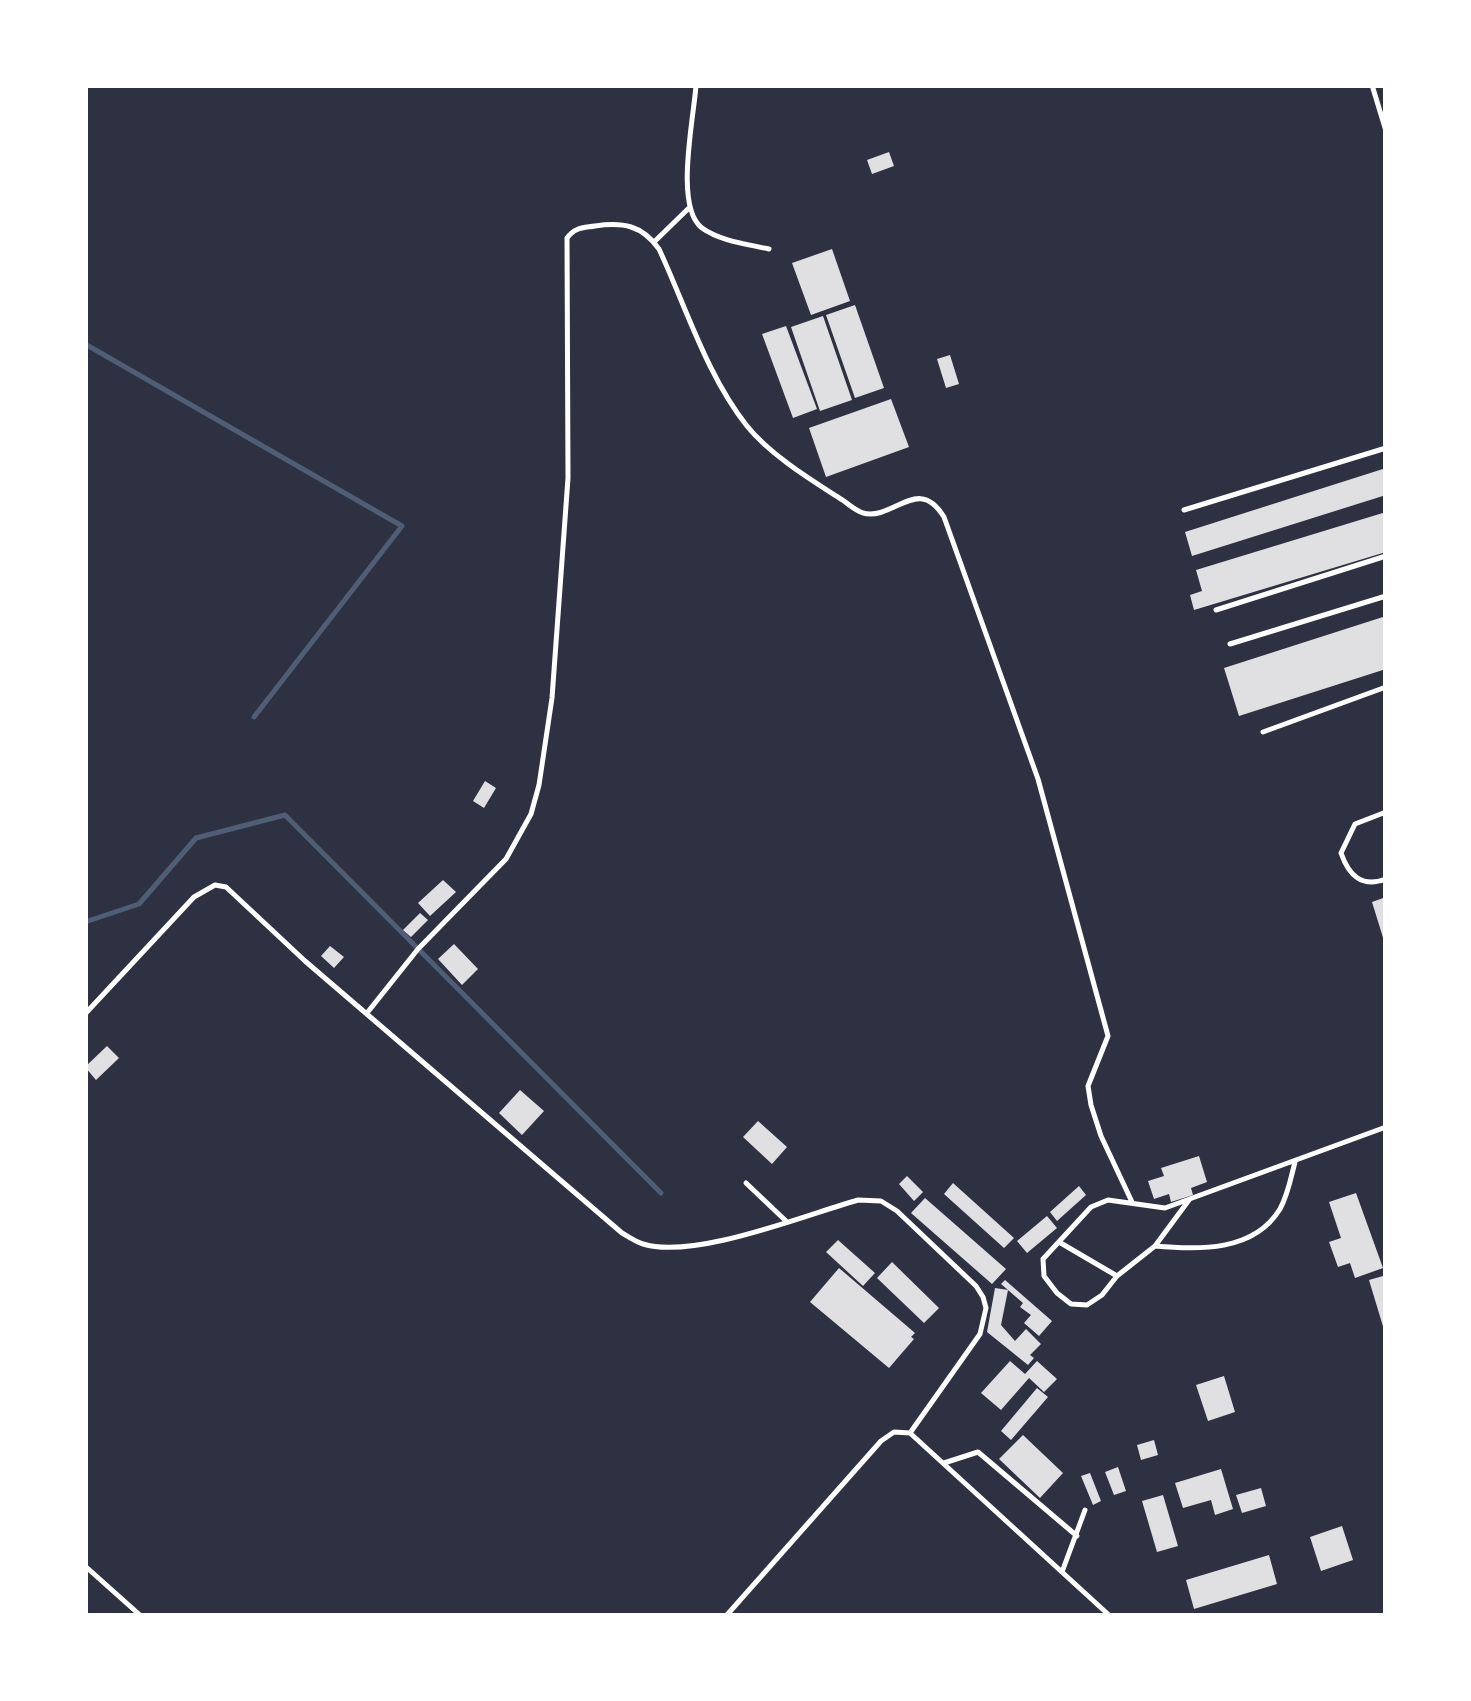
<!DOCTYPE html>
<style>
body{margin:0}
#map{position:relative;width:1471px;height:1701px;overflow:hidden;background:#2d3142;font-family:Roboto,sans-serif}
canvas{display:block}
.frame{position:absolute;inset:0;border:88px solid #fff;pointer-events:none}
</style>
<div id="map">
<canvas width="1471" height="1701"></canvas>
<div class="frame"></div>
</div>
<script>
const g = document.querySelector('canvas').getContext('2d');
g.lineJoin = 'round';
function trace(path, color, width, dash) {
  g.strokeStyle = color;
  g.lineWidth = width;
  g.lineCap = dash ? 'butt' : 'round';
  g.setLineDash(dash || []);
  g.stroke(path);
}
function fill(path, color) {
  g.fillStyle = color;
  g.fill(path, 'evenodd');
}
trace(new Path2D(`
 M85 344 402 526 254 717
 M85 922 139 904 196 838 285 815 661 1193`), '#4f5d75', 5);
fill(new Path2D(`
 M889 152 894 166 872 174 867 160Z
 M832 249 850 301 811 315 792 263Z
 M855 305 884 388 855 398 826 315Z
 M823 316 852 400 820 411 791 327Z
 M786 326 817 409 793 418 762 334Z
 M950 355 959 384 946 388 937 359Z
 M891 399 909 447 826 477 809 428Z
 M1386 468V495L1192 556 1185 532Z
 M1386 512V552L1194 610 1190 595 1202 591 1196 570Z
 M1386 616V669L1239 716 1224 668Z
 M485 781 496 788 484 808 473 801Z
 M443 880 456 892 430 916 418 903Z
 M1386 897V944H1385L1372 902Z
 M420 913 428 920 411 937 403 930Z
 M454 944 478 969 462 985 438 959Z
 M330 946 344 957 334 968 321 956Z
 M107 1046 119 1058 96 1080 85 1067Z
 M520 1090 544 1111 522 1135 499 1113Z
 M758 1121 787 1147 772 1164 743 1137Z
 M1199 1156 1207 1182 1191 1188 1193 1195 1171 1202 1169 1194 1154 1199 1148 1181 1164 1176 1161 1168Z
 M907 1176 923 1192 914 1201 899 1184Z
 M953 1183 1014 1238 1004 1248 944 1194Z
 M1079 1186 1086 1195 1057 1221 1050 1212Z
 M1356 1193 1383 1268 1355 1278 1350 1263 1338 1267 1329 1242 1341 1238 1329 1202Z
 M925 1198 1006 1269 992 1284 911 1213Z
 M1047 1216 1057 1228 1027 1253 1017 1241Z
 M838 1240 875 1273 863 1286 826 1252Z
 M892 1262 939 1308 924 1323 877 1278Z
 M839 1268 915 1333 911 1337 914 1339 889 1368 810 1302Z
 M1383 1276 1386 1284 1385 1333 1369 1280Z
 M1005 1280 1052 1321 1039 1336 1024 1323 1031 1315 1020 1307 1023 1303 1001 1284Z
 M995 1288 1008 1290 1001 1325 1015 1341 1026 1329 1041 1344 1030 1355 1034 1358 1028 1365 987 1332Z
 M1010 1361 1025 1374 1037 1361 1057 1379 1044 1392 1029 1378 1001 1410 981 1393Z
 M1224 1376 1235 1412 1208 1421 1196 1385Z
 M1037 1388 1048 1397 1011 1440 1001 1431Z
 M1023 1435 1063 1473 1040 1498 999 1459Z
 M1154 1440 1158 1455 1141 1460 1137 1445Z
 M1118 1467 1126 1491 1114 1495 1105 1472Z
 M1221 1469 1233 1509 1215 1515 1211 1500 1183 1508 1175 1483Z
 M1090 1473 1101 1501 1093 1505 1081 1476Z
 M1261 1488 1266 1506 1242 1513 1236 1495Z
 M1163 1495 1178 1546 1157 1552 1142 1501Z
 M1342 1526 1353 1560 1321 1571 1310 1537Z
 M1269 1555 1277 1584 1194 1609 1186 1580Z`), '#e0e0e3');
trace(new Path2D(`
 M696 85C694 118 674 207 702 228 720 241 747 244 769 249
 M1372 85 1386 131
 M654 242 690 207
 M1184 510 1386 448
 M1216 610 1386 556
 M1230 644 1386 596
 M1263 732 1386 687
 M1386 812 1355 824 1341 853C1349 876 1362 888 1386 879
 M367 1013 418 949 506 859 531 814 539 785 552 698 568 478 567 238C575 227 583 228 595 226 623 222 642 225 659 249 686 307 707 376 747 426 770 455 813 481 844 501 849 505 857 511 863 513 894 521 918 474 944 517L1038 779 1108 1036 1088 1086 1091 1105 1101 1136 1132 1202
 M85 1014 194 897 215 885 226 887 305 961 622 1233C629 1237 636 1242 643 1244 694 1260 805 1215 858 1200L881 1201 897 1211 976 1286 983 1297 986 1308 980 1334 910 1433
 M746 1183 786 1221
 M1189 1200 1155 1246 1117 1276 1102 1295 1087 1305 1071 1304 1057 1293 1044 1276 1043 1259 1091 1207 1108 1200 1165 1208 1386 1127
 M1059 1242 1117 1276
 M1155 1246C1198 1250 1254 1252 1280 1209 1288 1195 1291 1177 1295 1162
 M944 1463 978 1452 1077 1536
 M85 1566 141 1616
 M1062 1572 1085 1510
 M726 1616 881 1441 894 1432 910 1433 1110 1616`), '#fff', 5);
</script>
